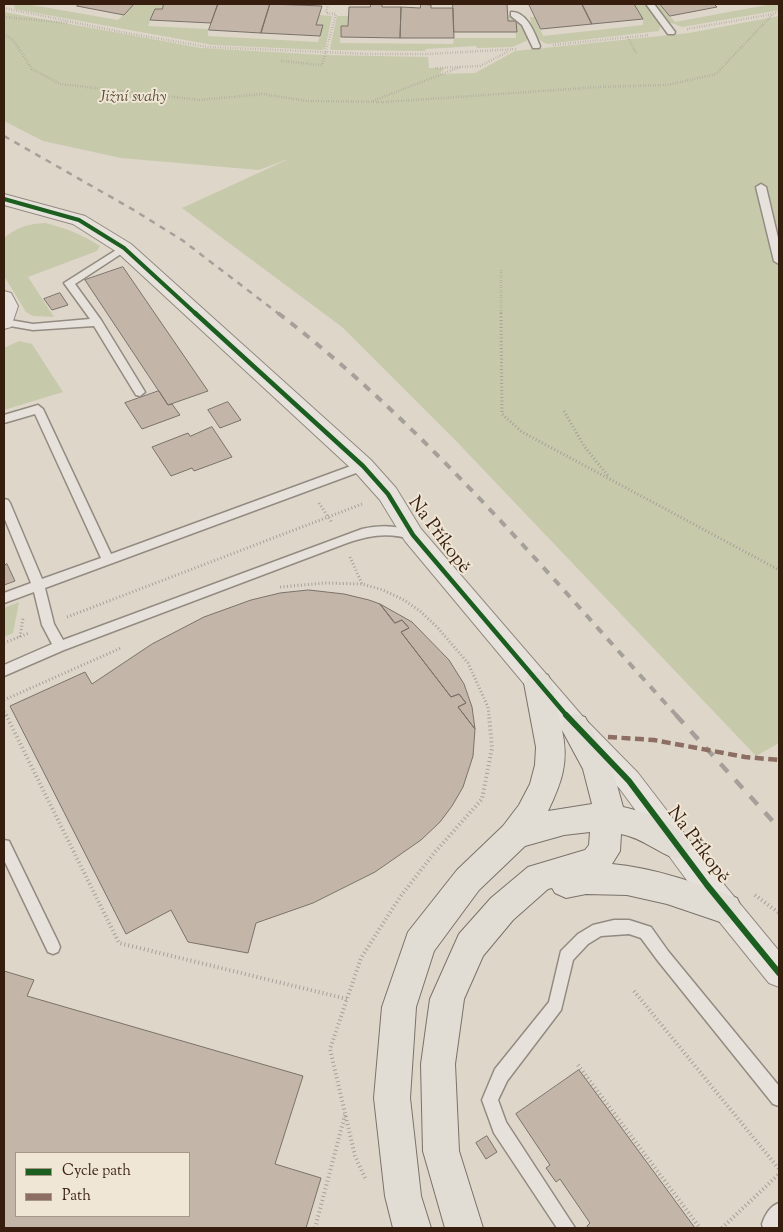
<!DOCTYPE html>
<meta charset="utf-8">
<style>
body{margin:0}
#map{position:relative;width:783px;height:1232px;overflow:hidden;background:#ded6c9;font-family:"Sorts Mill Goudy",serif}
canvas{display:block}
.frame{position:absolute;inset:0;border:5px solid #361d0e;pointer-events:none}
.legend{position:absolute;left:15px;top:1152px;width:175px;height:65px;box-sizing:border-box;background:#efe6d6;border:1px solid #a59686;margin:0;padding:6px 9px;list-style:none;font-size:15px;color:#361d0e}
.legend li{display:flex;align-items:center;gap:10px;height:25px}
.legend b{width:25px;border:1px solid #a59686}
</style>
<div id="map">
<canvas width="783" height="1232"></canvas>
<div class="frame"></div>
<ul class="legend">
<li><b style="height:6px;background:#1b5e20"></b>Cycle path</li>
<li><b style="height:6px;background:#8d6e63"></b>Path</li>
</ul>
</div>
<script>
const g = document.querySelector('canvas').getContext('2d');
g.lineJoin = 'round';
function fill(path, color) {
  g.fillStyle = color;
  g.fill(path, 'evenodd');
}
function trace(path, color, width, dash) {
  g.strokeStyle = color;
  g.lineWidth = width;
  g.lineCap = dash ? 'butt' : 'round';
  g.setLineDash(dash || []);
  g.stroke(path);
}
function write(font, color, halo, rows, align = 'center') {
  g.font = font + ' "Sorts Mill Goudy",serif';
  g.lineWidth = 4;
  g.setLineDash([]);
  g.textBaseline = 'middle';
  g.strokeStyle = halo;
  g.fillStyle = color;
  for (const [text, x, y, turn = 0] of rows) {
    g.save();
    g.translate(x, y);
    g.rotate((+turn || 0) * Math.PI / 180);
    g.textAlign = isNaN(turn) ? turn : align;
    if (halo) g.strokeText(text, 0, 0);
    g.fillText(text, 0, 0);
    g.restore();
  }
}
fill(new Path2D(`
 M14 4H26L118 20 134 4H164L162 9H155L148 26 208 29V36L318 42 323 25H316L319 15 332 16 325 49 322 50 212 45 20 10 15 9Z
 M634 4H645L661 23 659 31 547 44C534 38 531 30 530 17H535L543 36 643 25V19Z
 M654 4H660L675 22 767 5V4H779V9L775 11 682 27 669 22Z
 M4 12 201 48 326 55 428 57 429 68H445L439 74 475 73 515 51 689 33 779 16V743L756 756 458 443 342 327 182 208 291 158 259 170 121 158 43 141 4 121Z
 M508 15H511L523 26 528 37 526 41 512 47 477 48 476 46 426 49 425 51 331 50 330 48 337 16H348V26H341L340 43 453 44 454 38H516V21H508Z
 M45 223C66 228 83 235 100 246L97 251 28 277 54 317 33 316 26 312 4 276V238C17 227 28 224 45 223Z
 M19 341 32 344 63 392 4 410V348Z
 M19 602 13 633 4 637V608Z`), '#c7c9ab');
const building = new Path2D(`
 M79 4H134L124 15 77 6Z
 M164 4H218L211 23 150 20 155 9H162Z
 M218 4H270L261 33 209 30Z
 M270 4 322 6 316 25H323L320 36 261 33Z
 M371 4H382V7H401L400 38 341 37V26H348L349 7H370Z
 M421 4 431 5V8H453L454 38H400L401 7 420 8Z
 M453 4H507L508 21H516L517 32H454Z
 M529 4H582L592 24 541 29Z
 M582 4H634L643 19 592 24Z
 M660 4H714L717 7 670 16Z
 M123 267 208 391 168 405 85 280Z
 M60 293 68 305 52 310 44 299Z
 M159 391 168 405 172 404 180 415 142 429 125 403Z
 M228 402 241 420 220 428 208 410Z
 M212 427 232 457 194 471 192 468 171 476 152 447 188 433 190 436Z
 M7 564 15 581 4 585V566Z
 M309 590 344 594 369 600 380 604 395 623 402 620 409 628 401 632 451 697 459 694 466 703 458 707 475 729 473 756 463 787 452 806 440 822 421 840 375 872 313 903 256 923 248 953 188 942 171 910 126 934 10 706 85 672 92 684 152 644 204 617 251 600 280 593Z
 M380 604 412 622 449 660 464 684 472 707 475 729 458 707 466 703 459 694 451 697 401 632 409 628 402 620 395 623Z
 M4 971 34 980 27 996 303 1076 275 1164 321 1178 306 1228H4ZM16 1153H189V1216H16Z
 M579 1070 695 1228H588L587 1226 590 1223 560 1179 556 1182 546 1168 550 1165 516 1114Z
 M487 1136 497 1152 486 1159 476 1143Z`);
fill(building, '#c4b5a9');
trace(building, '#7a7269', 1);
const service = new Path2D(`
 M646 4H654L675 32 674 34H668Z
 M511 12C527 11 535 34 540 46L539 48H533L522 25 511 16Z
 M761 184 766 187 779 242V264L774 261 756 187Z
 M124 245 127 246V250L75 284 101 320 145 392 140 396 136 395 94 326 33 330 4 325V319L33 324 90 319 64 283Z
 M38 405 43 409 111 554 359 463H367L369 466 367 469 45 588 54 624 63 640 362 529C382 524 398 526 417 532L419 535 413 540C389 532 371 535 347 543L64 650 4 676V665L52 644 42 625 34 592 4 603V593L31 583 4 517V499L8 500 10 503 42 579 101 558 35 414 4 423V415Z
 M4 840 9 841 58 942 60 947 58 952 53 954 48 952 4 860Z
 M614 920H629L651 927 668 951 779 1086V1106L773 1104 658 961 641 938 629 934 601 936 588 944 573 960 561 1010 507 1081 498 1100 506 1122 575 1228H557L494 1133 482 1100 495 1069 549 1002 561 951 578 934 593 925Z
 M779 1203V1228H763L762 1224C765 1215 770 1206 779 1203Z`);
const minor = new Path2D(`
 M4 194 85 216 131 244 371 460 396 488 421 529 584 718 638 773 717 876 779 951V987L769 983 697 894 620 789 566 734 405 541 380 500 355 472 117 252 73 224 4 205Z
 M4 291 11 293 18 306 11 327 4 329Z`);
const primary = new Path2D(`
 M538 671 548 675 552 683 561 725 565 717 575 714 585 717 612 767 623 807C646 812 681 823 692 845L687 855 676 859C657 852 642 838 621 834L620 851 612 864C655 868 697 883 737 898L742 909 737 920 726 924 667 904 627 895 586 894 566 898 555 893 552 888 548 889 513 920 483 956 464 999 455 1064 459 1151 483 1228H445L423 1151 421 1064 430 999 459 934 491 898 528 867 585 850 589 845 590 832 564 835 525 846 479 890 434 951 416 1007 410 1098 421 1196 431 1228H393L385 1196 374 1098 382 1007 408 932 457 870 503 826 519 805 530 784 535 765 536 747 524 683 528 675ZM562 730 583 769 592 804 548 811C562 782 569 762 562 730Z`);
trace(service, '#938b82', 3);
trace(minor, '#938b82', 2);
trace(primary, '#7a7269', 2);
trace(new Path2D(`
 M4 8 126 33 208 47 368 54H428L517 49
 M4 17 68 23
 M687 29 773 14 779 11
 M4 34 13 40 32 69 60 84 200 100 262 94 308 101 385 102 599 87 667 85 716 74 773 14
 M628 37 636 53
 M553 45 649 35
 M281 61 322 65 336 14 326 13 328 4
 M435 68 480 66 509 51
 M373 101 460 67
 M501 270V314`), '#a5a099', 2.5, [0.5, 2]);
trace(new Path2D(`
 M501 313 502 414 522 432 779 570
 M564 411 584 446 609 477
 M319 503 332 523
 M350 557 362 584
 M280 587 325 583 362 584 383 590 404 600 420 611 437 627 468 663 488 707 489 716
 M67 617 362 504
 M20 637 23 618
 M4 643 29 633
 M4 700 121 648
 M4 712 6 716`), '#a5a099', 3, [1, 2.5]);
trace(new Path2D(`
 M6 715 119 943 347 999
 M755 895 779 913
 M634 991 779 1169
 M578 1065 700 1228
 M365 1178 355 1156 330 1049 361 958 400 897 435 852 482 799 492 748 489 715
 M315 1228 345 1115
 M722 1228 779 1174`), '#a5a099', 4, [1, 3]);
fill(service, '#e6e2db');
fill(minor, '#e6e2db');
fill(primary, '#e1ddd5');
trace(new Path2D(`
 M4 136 132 209 182 240 279 314`), '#a5a099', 2.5, [6, 6]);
trace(new Path2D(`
 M278 313C427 427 551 578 677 716`), '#a5a099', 4, [8, 8]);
trace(new Path2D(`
 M676 715 779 828`), '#a5a099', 4.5, [11, 11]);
trace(new Path2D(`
 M608 737 654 740 745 757 779 760`), '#8d6e63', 4.5, [9, 4.5]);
trace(new Path2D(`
 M4 199 79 220 124 248 196 314`), '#1b5e20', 4);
trace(new Path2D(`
 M195 313 363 466 388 494 413 535 567 716`), '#1b5e20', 4.5);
trace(new Path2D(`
 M566 715 629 781 707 885 779 973`), '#1b5e20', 6);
write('italic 16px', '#5c4e36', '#efe6d6', [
 ["Jižní svahy",133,98]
]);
write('19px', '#361d0e', '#efe6d6', [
 ["Na Příkopě",438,536,53],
 ["Na Příkopě",697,846,53]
]);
</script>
